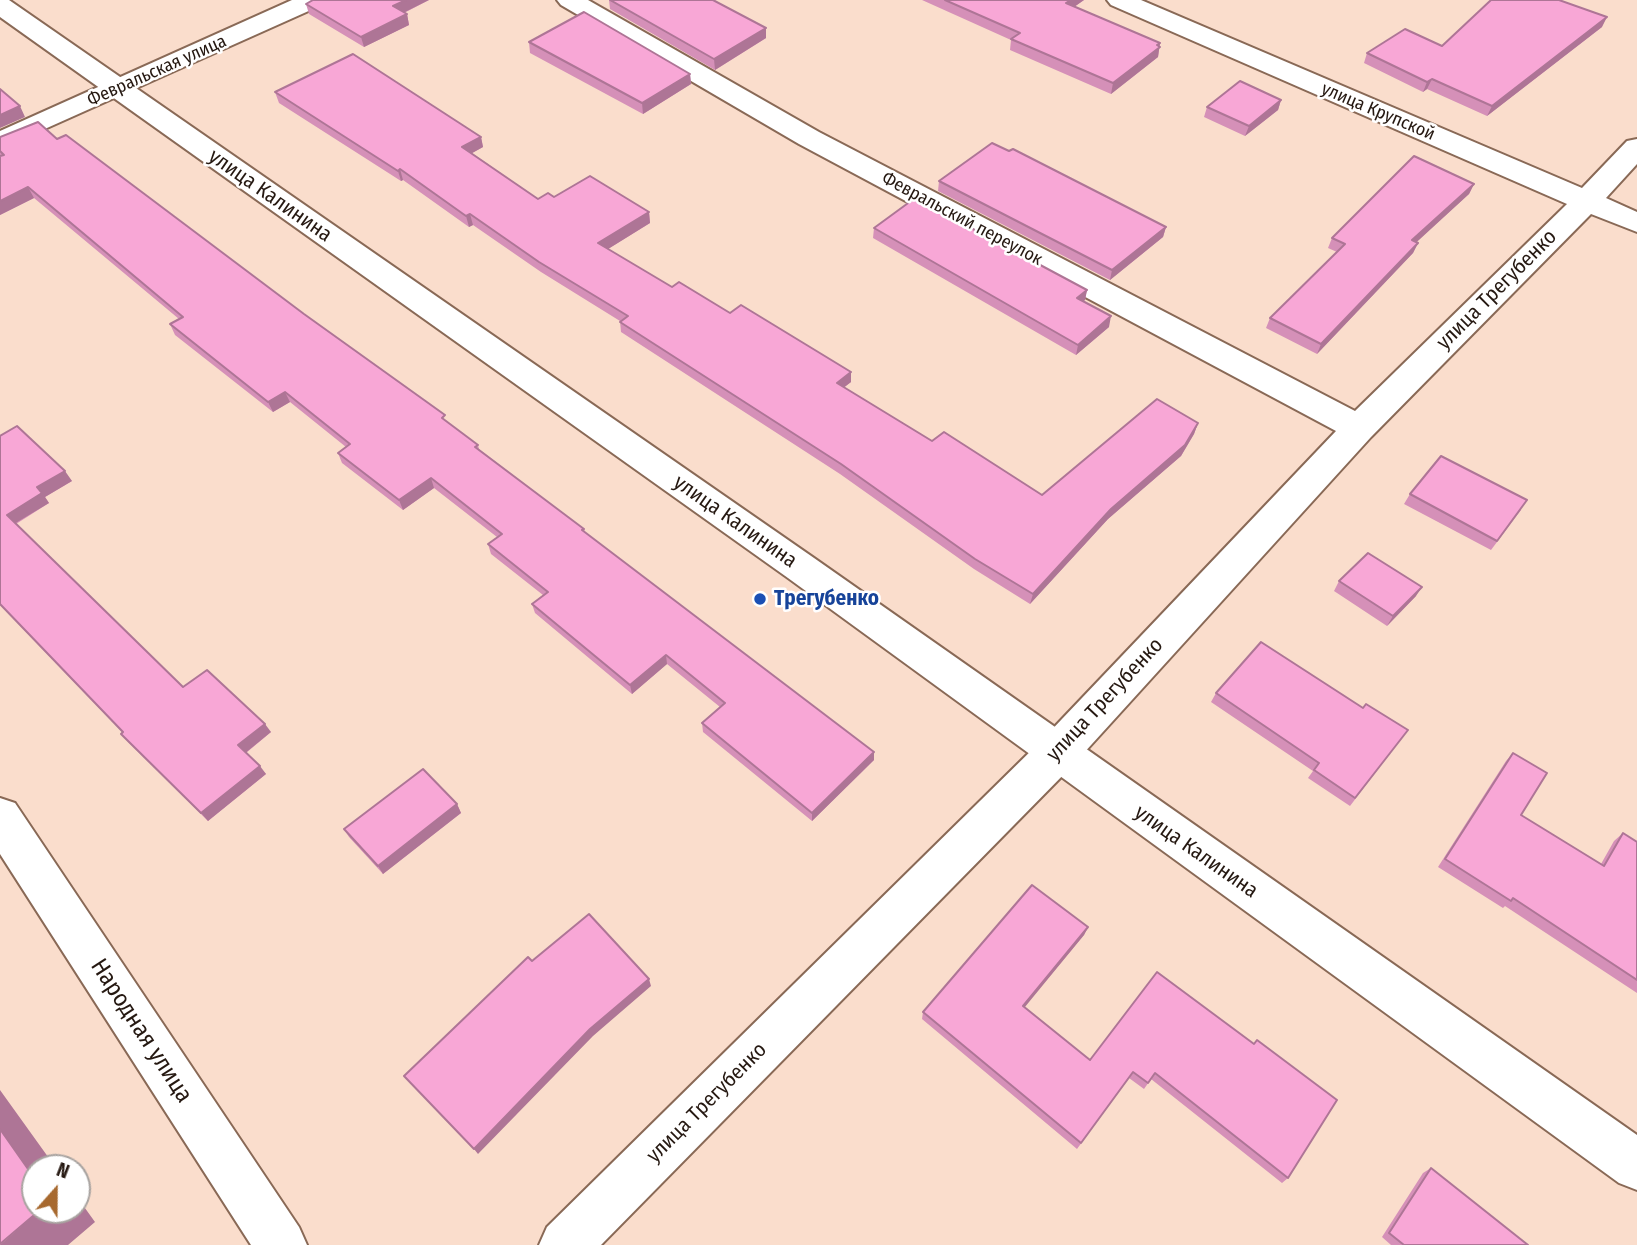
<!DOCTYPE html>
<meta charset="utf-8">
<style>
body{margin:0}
#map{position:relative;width:1637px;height:1245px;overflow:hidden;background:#faddcc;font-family:"Fira Sans Condensed",sans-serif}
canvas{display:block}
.north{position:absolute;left:21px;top:1154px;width:70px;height:70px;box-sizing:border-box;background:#fff;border:2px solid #a8a3a0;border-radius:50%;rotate:21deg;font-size:19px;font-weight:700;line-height:28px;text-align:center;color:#251811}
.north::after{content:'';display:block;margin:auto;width:24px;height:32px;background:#a7692f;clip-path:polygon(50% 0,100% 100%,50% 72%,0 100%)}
</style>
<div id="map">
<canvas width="1637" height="1245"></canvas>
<div class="north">N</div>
</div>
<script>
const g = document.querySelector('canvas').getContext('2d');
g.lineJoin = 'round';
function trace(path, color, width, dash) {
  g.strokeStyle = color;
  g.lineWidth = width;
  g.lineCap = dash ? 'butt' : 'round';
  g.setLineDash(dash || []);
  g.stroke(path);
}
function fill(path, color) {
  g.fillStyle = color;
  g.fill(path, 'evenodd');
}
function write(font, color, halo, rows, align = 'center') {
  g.font = font + ' "Fira Sans Condensed",sans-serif';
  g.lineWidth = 5;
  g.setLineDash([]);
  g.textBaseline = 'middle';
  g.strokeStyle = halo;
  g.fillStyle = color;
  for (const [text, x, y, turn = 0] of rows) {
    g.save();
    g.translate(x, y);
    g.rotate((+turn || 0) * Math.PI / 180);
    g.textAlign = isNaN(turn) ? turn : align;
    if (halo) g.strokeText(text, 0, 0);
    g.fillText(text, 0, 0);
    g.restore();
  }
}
const minor = new Path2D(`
 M292 0H326L322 5 0 149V131Z
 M557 0H588L819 132 1355 411 1567 204 1111 5 1107 0H1141L1582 188 1627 141 1637 139V164L1606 198 1637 212V232L1591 214 1371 437 1072 766 601 1245H539L547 1227 1042 740 1336 431 799 144 561 5Z
 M0 798 15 803 299 1227 307 1245H251L0 854Z`);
const tertiary = new Path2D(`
 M0 0H9L814 558 1637 1135V1190L1619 1183 788 578 0 17Z`);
trace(minor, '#896956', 4);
trace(tertiary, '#896956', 4);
fill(minor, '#fff');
fill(tertiary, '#fff');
fill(new Path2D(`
 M313 0H429L404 13 407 14 409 25 364 47 309 14 306 4Z
 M609 0H713L766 28V38L715 70 610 9Z
 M922 0H1084L1074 7 1160 43 1158 57 1111 94 1010 50 1011 40Z
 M1602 27 1487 116 1427 89 1423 92 1364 63 1367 53 1442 46Z
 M529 42 690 74 691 84 643 114 530 53Z
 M275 92 481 137 483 147 472 153 538 199 554 197 649 212 650 223 608 249 672 287 730 313 851 372V382L844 387 932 441 1042 495 1198 423 1194 434 1181 456 1108 519 1030 604 974 569 840 474 621 332 620 321 541 272 473 225 469 227 403 180 401 181 279 103Z
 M1281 100 1278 110 1245 136 1204 117 1207 107Z
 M0 137 57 139 478 445 479 449 584 529 585 533 874 752V760L812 821 703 732 702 723 720 707 667 664 632 694 535 613 532 604 543 595 491 554 488 544 497 537 434 488 403 510 342 463 338 453 346 447 290 402 273 412 175 335 170 324 179 319 34 198 0 215Z
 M1009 151 1166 227 1163 237 1110 280 938 191 939 181Z
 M1474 184 1469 194 1416 242 1418 243 1413 253 1317 354 1266 328 1270 318 1337 252 1328 248 1332 238Z
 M874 228 1087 290 1085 300 1083 301 1109 327 1076 355 873 238Z
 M0 436 72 481 45 497 49 503 16 524 183 687 271 732 246 753 266 774 208 821 128 742 121 734 122 732 0 605Z
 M1410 494 1521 510 1491 550 1404 504Z
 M1339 581 1416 596 1387 626 1334 591Z
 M1216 693 1401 739 1350 806 1308 778 1313 771 1211 702Z
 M1513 753 1521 815 1601 864 1614 841 1623 833 1637 842V993L1505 906 1503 908 1438 867 1506 761Z
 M457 804 461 813 383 874 349 837 344 829Z
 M1088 927 1084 935 1024 1007 1090 1060 1157 972 1288 1178 1282 1183 1151 1079 1144 1089 1129 1078 1077 1149 922 1019 923 1012Z
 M1431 1168 1528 1245H1391L1382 1237 1423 1173Z`), '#d590b8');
fill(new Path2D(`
 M406 0H429L395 17 393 6Z
 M1071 0H1084L1064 14 1066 3Z
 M407 14 409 25 364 47 361 37Z
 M1607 17 1602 27 1487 116 1492 106Z
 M766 28V38L715 70 714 59Z
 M1160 43 1158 57 1111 94 1113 83Z
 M690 74 691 84 643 114 642 103Z
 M1432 79 1427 89 1423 92 1427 82Z
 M1281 100 1278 110 1245 136 1249 126Z
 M20 106 25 117 0 128V115Z
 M481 137 483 147 465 157 462 147Z
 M400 169 403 180 401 181 398 171Z
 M1474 184 1469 194 1407 251 1412 240Z
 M28 187 34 198 0 215V201Z
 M649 212 650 223 600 254 598 243Z
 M470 214 473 225 469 227 466 216Z
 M1166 227 1163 237 1110 280 1112 270Z
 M1418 243 1413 253 1317 354 1321 344Z
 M1087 290 1085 300 1075 308 1077 298Z
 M1111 316 1109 327 1076 355 1078 345Z
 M851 372V382L837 393V383Z
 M285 392 290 402 273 412 268 402Z
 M1198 423 1194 434 1181 456 1108 519 1030 604 1033 594 1111 509Z
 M65 471 72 481 45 497 49 503 14 524 7 515 37 487Z
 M431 478 434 488 403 510 399 500Z
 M1422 587 1416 596 1387 626 1393 616Z
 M666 655 667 664 632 694 630 685Z
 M265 724 271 732 244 754 238 745Z
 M874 752V760L812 821V813Z
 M260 766 266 774 208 821 201 813Z
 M457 804 461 813 383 874 378 866Z
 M1088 927 1084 935 1020 1013 1023 1006Z
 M649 979 651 986 593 1036 478 1154 474 1149 590 1029Z
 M0 1090 56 1168H35V1179L0 1129Z
 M77 1197 95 1222 68 1245H0L40 1210H77Z`), '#ae7596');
const building = new Path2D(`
 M313 0H406L393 6 407 14 361 37 306 4Z
 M610 0H713L766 28 714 59Z
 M945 0H1071L1066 3 1160 43 1157 45 1160 47 1113 83 1011 39 1020 33Z
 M1491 0H1559L1607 17 1492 106 1432 79 1427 82 1367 53 1405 29 1442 46Z
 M584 12 690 74 642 103 529 42Z
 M353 54 481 137 462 147 538 199 548 193 554 197 590 176 649 212 598 243 672 287 679 282 730 313 741 305 851 372 837 383 932 441 944 432 1042 495 1157 399 1198 423 1185 445 1111 509 1033 594 975 559 841 464 620 322 628 316 539 262 470 214 466 216 400 169 398 171 275 92Z
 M1240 81 1281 100 1249 126 1207 107Z
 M0 89 20 106 0 115Z
 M38 122 57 139 66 135 304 314 445 415 442 418 478 445 475 447 584 529 582 530 874 752 812 813 702 723 725 703 666 655 630 685 532 604 548 592 488 544 502 534 431 478 399 500 338 453 350 444 285 392 268 402 170 324 183 317 28 187 0 201V156L4 155 0 151V137Z
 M992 143 1009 151 1013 149 1166 227 1112 270 939 181Z
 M1414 156 1474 184 1412 240 1418 243 1321 344 1270 318 1345 244 1332 238Z
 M915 198 1087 290 1077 298 1111 316 1078 345 874 228Z
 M17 426 65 471 37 487 42 493 7 515 183 687 207 670 265 724 238 745 260 766 201 813 121 734 123 732 0 604V436Z
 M1441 456 1527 500 1497 541 1410 494Z
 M1368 553 1422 587 1393 616 1339 581Z
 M1261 642 1363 708 1366 704 1408 730 1355 798 1314 770 1319 763 1216 693Z
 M1513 753 1547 773 1521 815 1604 866 1623 833 1637 842V980L1513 898 1511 901 1445 859Z
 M423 769 457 804 378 866 344 829Z
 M1032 885 1088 927 1023 1006 1090 1060 1157 972 1254 1044 1257 1040 1337 1100 1288 1178 1155 1073 1148 1083 1133 1072 1081 1143 923 1012Z
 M589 914 649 979 590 1029 474 1149 404 1076 528 957 532 961Z
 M0 1129 35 1179V1210H40L0 1244Z
 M1431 1168 1528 1245H1404L1389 1233Z`);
fill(building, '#f8a7d6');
trace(building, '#ae7596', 2);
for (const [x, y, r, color] of [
 [760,599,7,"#1a4fb4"]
]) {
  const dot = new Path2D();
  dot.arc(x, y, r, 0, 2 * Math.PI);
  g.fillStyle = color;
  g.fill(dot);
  trace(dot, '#fff', 2.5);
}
write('18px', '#251811', '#fff', [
 ["Февральская улица",157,71,-24],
 ["улица Крупской",1378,112,23],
 ["Февральский переулок",962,219,28]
]);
write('21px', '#251811', '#fff', [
 ["улица Калинина",270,196,35],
 ["улица Трегубенко",1497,290,-45],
 ["улица Калинина",735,522,35],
 ["улица Трегубенко",1105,700,-47],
 ["улица Калинина",1196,852,35],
 ["улица Трегубенко",707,1103,-45]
]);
write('bold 21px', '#164399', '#fff', [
 ["Трегубенко",774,599]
], 'left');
write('24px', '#251811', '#fff', [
 ["Народная улица",141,1031,57]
]);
</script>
